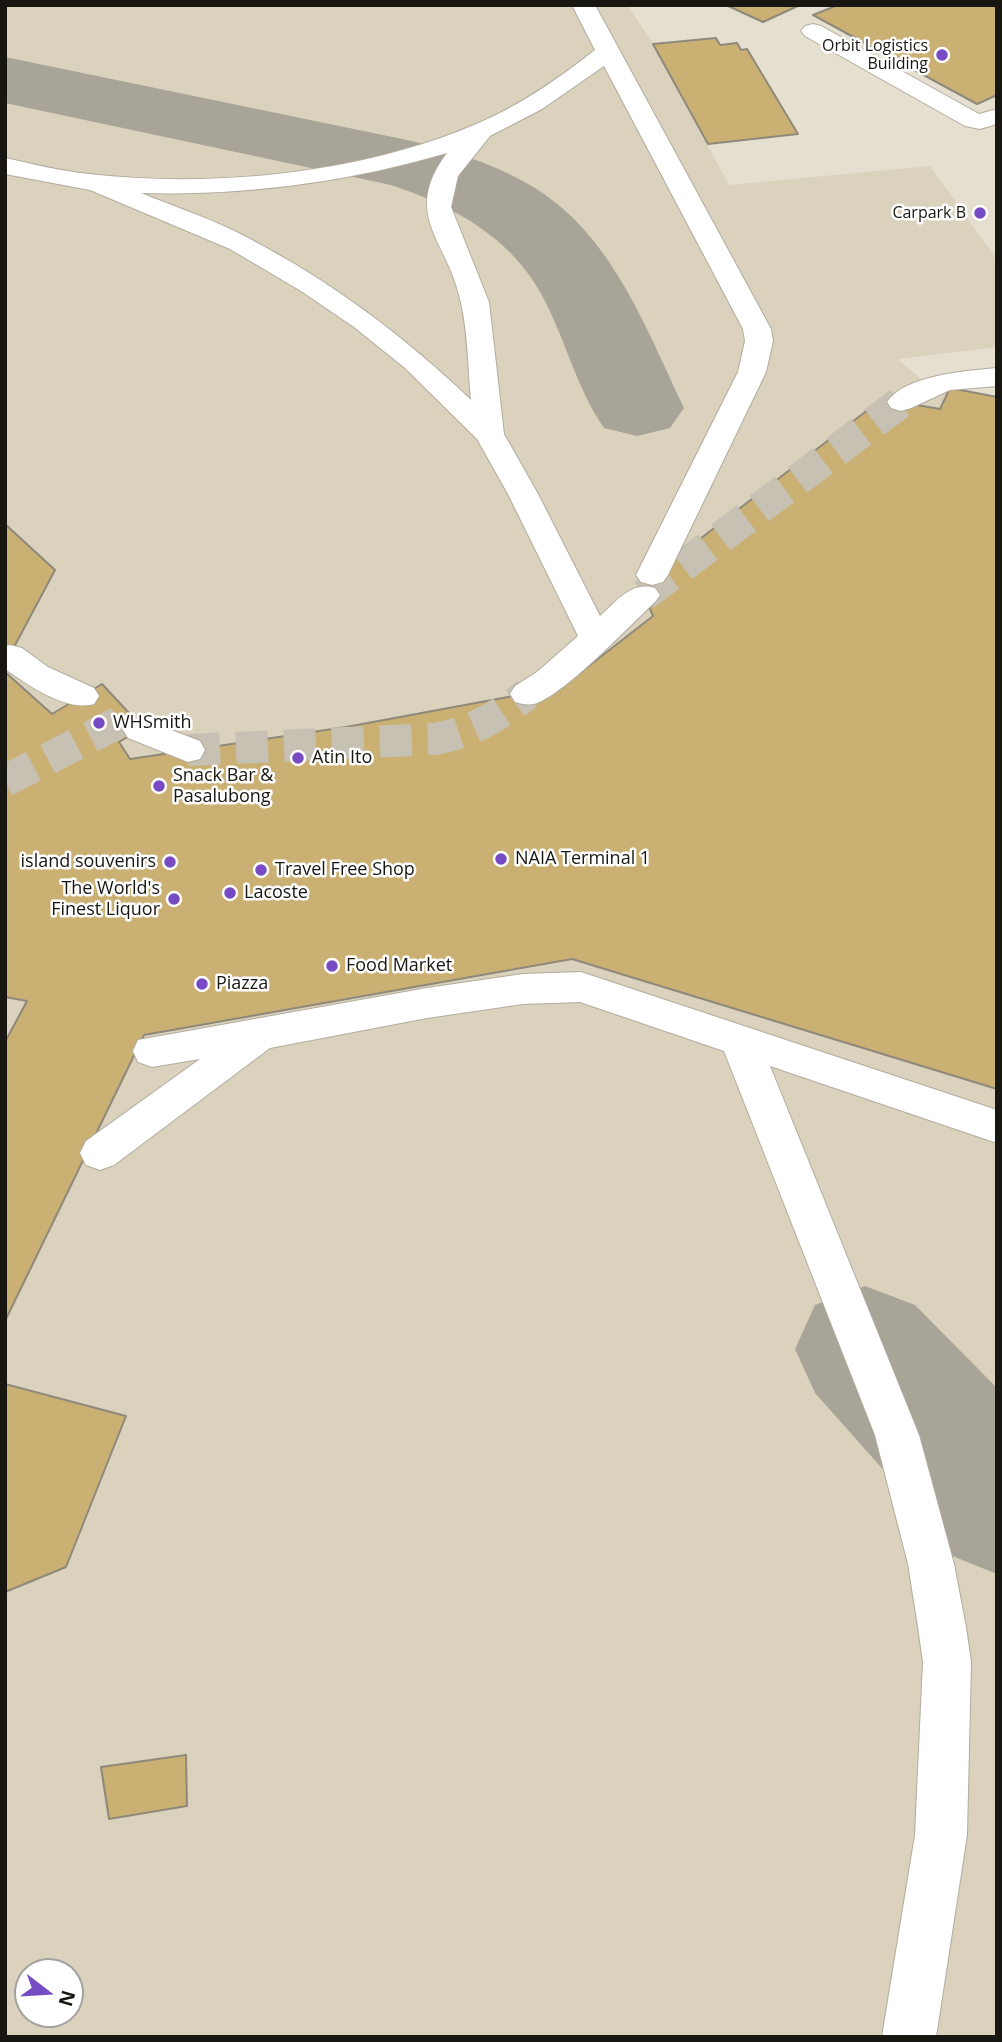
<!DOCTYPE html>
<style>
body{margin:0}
#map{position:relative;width:1002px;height:2042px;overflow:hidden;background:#e5dfd0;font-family:"Open Sans",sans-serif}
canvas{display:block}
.frame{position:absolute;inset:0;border:7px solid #181611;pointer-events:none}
.north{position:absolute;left:14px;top:1958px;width:70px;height:70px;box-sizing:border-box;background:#fff;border:2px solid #a3a2a0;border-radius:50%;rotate:107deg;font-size:19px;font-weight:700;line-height:28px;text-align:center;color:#181611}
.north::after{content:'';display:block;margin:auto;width:24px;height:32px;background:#774bc3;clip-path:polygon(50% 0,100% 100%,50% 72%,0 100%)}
</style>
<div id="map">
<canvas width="1002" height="2042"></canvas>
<div class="frame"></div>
<div class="north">N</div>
</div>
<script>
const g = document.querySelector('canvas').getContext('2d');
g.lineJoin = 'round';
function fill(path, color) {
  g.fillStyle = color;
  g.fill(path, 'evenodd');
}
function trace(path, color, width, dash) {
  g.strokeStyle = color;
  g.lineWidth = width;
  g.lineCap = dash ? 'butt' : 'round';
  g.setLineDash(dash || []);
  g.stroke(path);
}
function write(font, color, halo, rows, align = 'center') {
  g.font = font + ' "Open Sans",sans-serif';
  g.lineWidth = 5;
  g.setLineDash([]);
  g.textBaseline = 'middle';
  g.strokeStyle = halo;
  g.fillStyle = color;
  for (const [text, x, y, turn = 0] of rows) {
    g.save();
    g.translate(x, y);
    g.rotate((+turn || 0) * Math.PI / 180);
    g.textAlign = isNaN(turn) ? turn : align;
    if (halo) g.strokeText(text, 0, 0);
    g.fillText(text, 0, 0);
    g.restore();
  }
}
fill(new Path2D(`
 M5 5H631L629 7 653 44 729 185 930 166 997 260V347L898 359 929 386 997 397V2037H5ZM28 1972H70V2014H28Z`), '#dbd2bd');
fill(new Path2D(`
 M5 57 412 141C464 154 521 172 562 208 620 257 652 341 684 408L670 428 637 436 604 428C575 386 565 336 540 292 509 236 451 205 391 185L5 103Z
 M865 1286 915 1305 997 1388V1574L945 1553 896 1484 815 1393 795 1349 815 1305Z`), '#a8a498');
const building = new Path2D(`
 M726 5H800L763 22Z
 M838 5H992L997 8V95L977 104 813 15Z
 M716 38 720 45 737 43 741 50 747 49 798 134 708 144 653 44Z
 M950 388 997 397V1089L572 959 144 1035 5 1321V1042L27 1001 5 997V672L52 714 102 684 143 728 119 742 130 759 346 727 562 687 653 616 640 585 882 399 940 409Z
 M5 524 55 570 5 664Z
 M5 1384 126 1416 66 1567 5 1592Z
 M186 1755 187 1806 109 1819 101 1767Z`);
fill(building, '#cbb073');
trace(building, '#8f897c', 2);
trace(new Path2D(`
 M644 595 901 402
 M188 750 435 739C472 732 497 717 527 694
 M5 781 123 720`), '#c6c1b3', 32, [32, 16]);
const minor = new Path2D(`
 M572 5H595L771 329 773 341 766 372 668 575 663 582 652 585 641 582 636 575 738 372 745 341 743 329 604 66 542 109 490 136 458 176 451 207 489 302 504 434 538 494 600 616C617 601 631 581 655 588L660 595 655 602C628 627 568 691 537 703 528 706 523 704 515 702L510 694 515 686 537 672 578 636 508 494 477 439 405 368 354 327 301 291 230 249 90 190 5 174V158C33 164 60 171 89 174 212 188 359 174 474 125 518 107 558 79 595 50ZM447 153C400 216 449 241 461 303 468 334 468 369 471 400 404 336 332 282 250 239 216 220 177 208 141 193 245 196 348 182 447 153Z
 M813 24 821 26 979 114 997 109V124L980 129 965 126 805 36 801 31 805 26Z
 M997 368V386L950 390 911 408 901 411 891 408 887 402C905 375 966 371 997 368Z
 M10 645 22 648 48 667 94 688 99 696 94 704C66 712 28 685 5 669V646Z
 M140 718 200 741 205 750 200 759 188 762 128 738 123 730 128 722Z
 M581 972 997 1110V1143L770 1066 919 1435 954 1564 966 1627 971 1662 967 1835 936 2037H882L915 1835 923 1662 918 1627 908 1564 875 1435 724 1051 580 1002 523 1004 427 1018 270 1048 114 1165 100 1170 86 1165 80 1153 86 1141 200 1059 152 1067 138 1062 133 1051 138 1040 427 988 523 974Z`);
trace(minor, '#b2ac9e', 2);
fill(minor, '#fff');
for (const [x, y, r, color] of [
 [942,55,7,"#774bc3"],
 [980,213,7,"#774bc3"],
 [99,723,7,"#774bc3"],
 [298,758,7,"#774bc3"],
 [159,786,7,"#774bc3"],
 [501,859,7,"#774bc3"],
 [170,862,7,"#774bc3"],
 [261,870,7,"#774bc3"],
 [230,893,7,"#774bc3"],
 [174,899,7,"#774bc3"],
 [332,966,7,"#774bc3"],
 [202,984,7,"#774bc3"]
]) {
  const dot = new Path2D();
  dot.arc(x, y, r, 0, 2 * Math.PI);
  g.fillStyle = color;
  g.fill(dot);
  trace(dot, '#fff', 2.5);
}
write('16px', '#181611', '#fff', [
 ["Orbit Logistics",928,46],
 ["Building",928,64],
 ["Carpark B",966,213]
], 'right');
write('18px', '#181611', '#fff', [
 ["WHSmith",113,723],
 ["Atin Ito",312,758],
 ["Snack Bar &",173,776],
 ["Pasalubong",173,797],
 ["NAIA Terminal 1",515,859],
 ["island souvenirs",156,862,"right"],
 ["Travel Free Shop",275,870],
 ["The World's",160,889,"right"],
 ["Finest Liquor",160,910,"right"],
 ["Lacoste",244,893],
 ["Food Market",346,966],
 ["Piazza",216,984]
], 'left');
</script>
